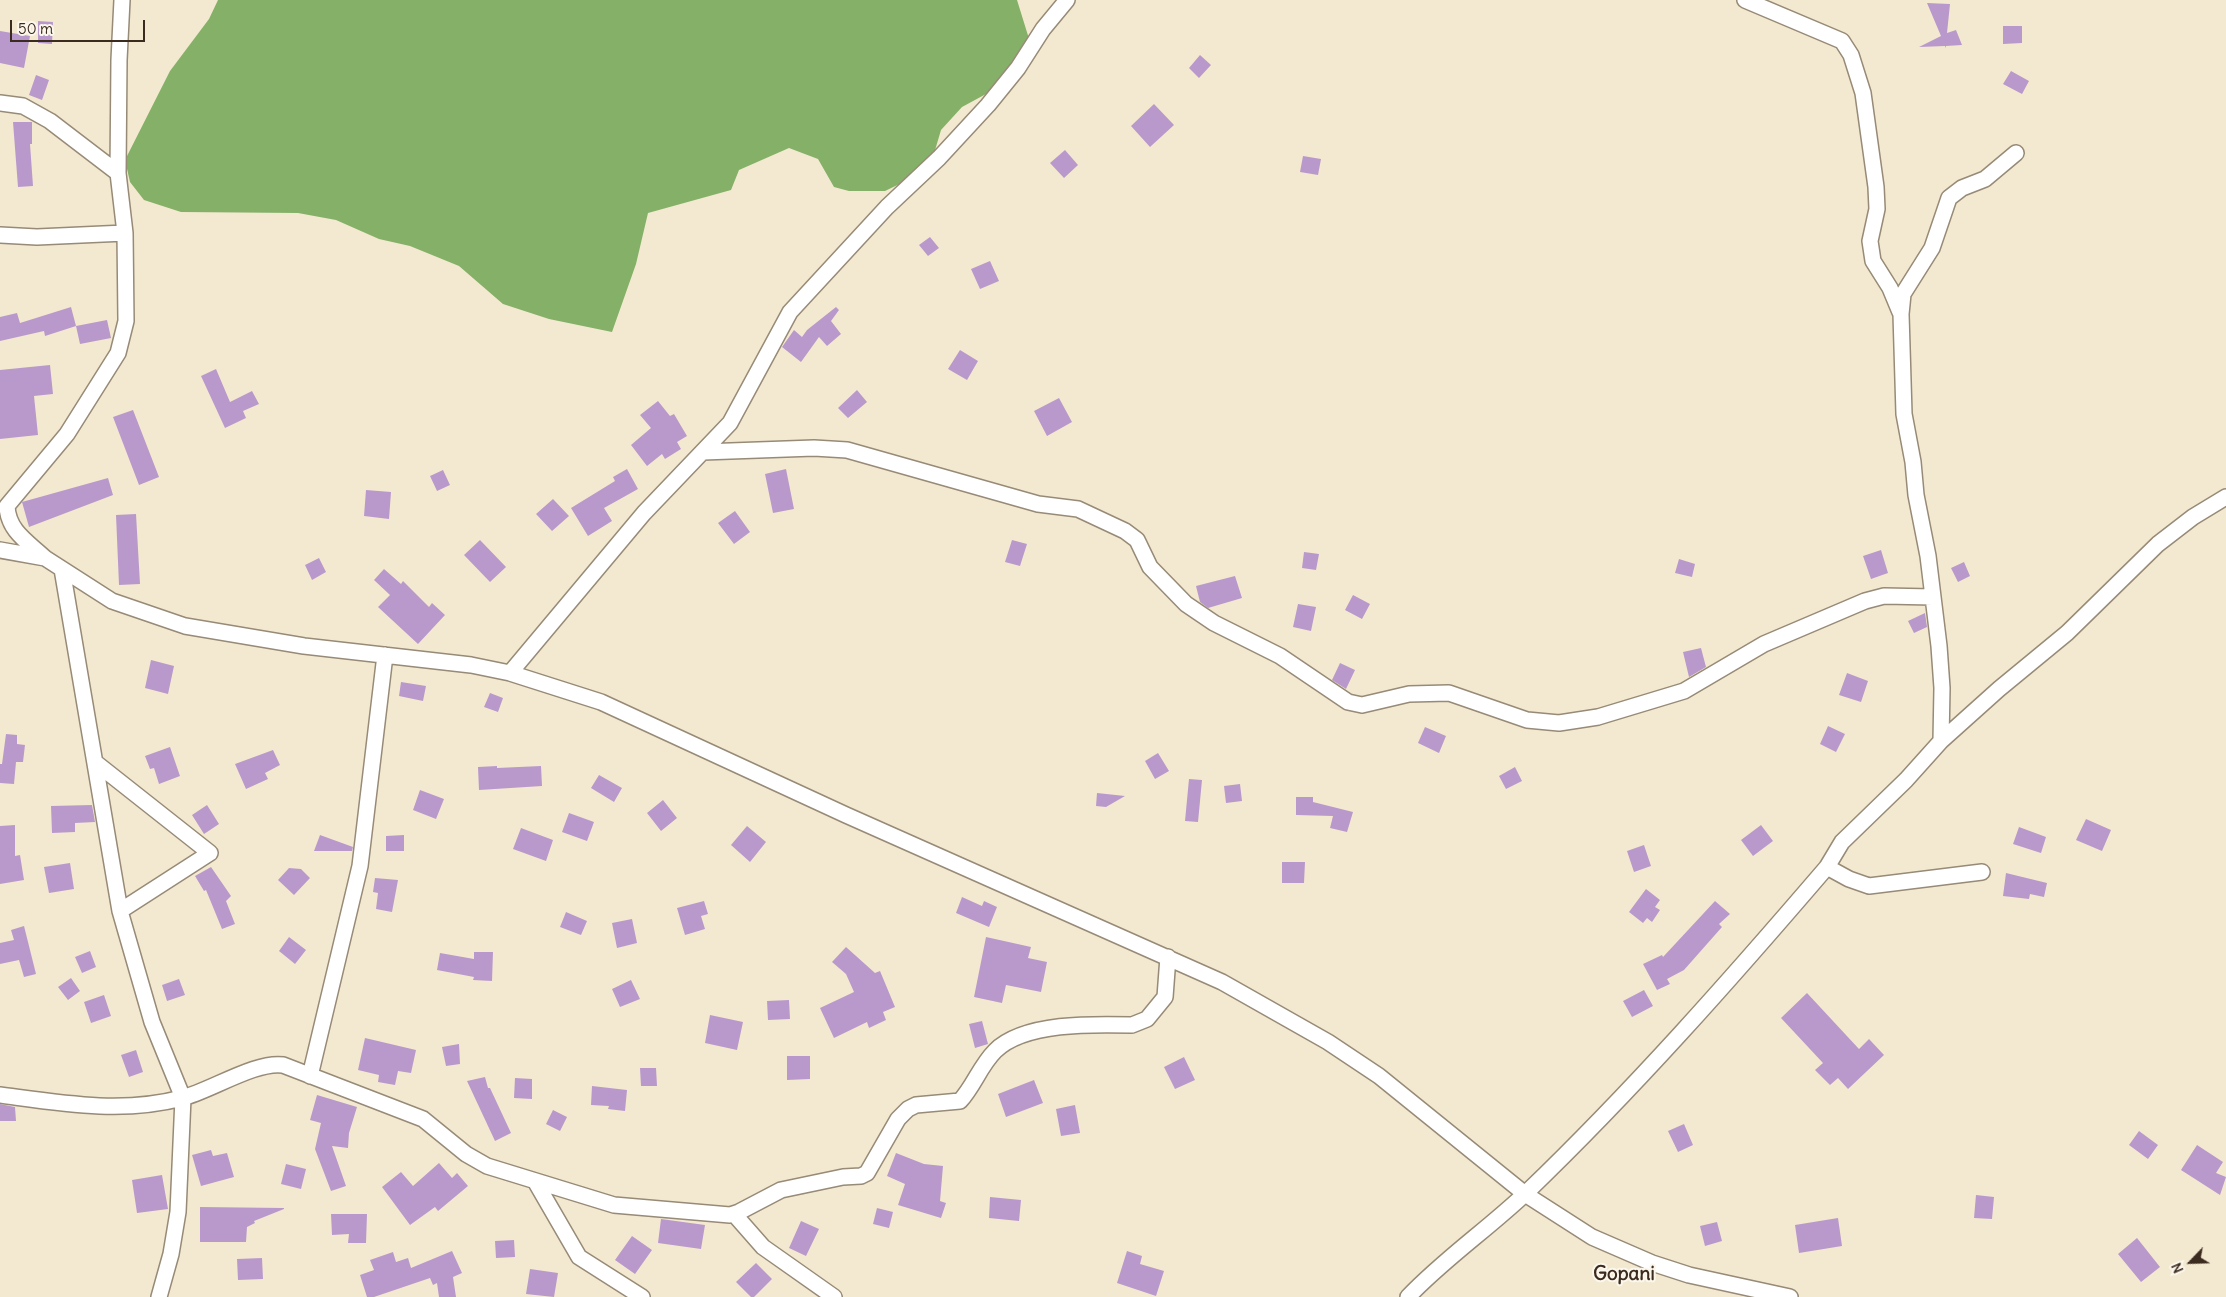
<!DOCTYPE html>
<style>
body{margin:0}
#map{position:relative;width:2226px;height:1297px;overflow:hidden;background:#f3e9d0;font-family:Delius,sans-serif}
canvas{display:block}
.north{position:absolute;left:2166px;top:1237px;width:50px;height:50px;-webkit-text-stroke:4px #fbf7ec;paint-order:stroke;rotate:246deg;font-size:14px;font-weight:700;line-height:20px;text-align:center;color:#3b2a1e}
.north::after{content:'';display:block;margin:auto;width:18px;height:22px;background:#3b2a1e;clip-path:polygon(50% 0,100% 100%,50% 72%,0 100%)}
.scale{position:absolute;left:10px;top:20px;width:135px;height:22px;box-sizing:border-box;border:2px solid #3b2a1e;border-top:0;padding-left:6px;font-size:15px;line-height:18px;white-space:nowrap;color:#3b2a1e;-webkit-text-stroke:4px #fbf7ec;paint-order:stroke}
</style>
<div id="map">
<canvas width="2226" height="1297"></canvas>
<div class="north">N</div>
<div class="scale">50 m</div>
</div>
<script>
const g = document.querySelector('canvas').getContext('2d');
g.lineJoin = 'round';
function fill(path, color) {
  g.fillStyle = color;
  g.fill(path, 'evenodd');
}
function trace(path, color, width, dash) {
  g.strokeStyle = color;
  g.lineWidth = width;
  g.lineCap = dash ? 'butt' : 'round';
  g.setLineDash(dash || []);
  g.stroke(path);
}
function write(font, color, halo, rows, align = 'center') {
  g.font = font + ' Delius,sans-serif';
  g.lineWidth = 4;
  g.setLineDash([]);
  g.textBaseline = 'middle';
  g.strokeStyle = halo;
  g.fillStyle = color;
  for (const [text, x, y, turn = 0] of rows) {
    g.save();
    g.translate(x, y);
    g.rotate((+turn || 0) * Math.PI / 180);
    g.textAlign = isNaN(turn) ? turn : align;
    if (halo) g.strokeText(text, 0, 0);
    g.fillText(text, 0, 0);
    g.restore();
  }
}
fill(new Path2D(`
 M218 0H1017L1030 42 1015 70 986 94 962 107 941 130 933 157 914 177 885 191H849L834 187 818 159 789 148 739 170 731 190 648 213 636 264 612 332 549 319 503 304 459 266 410 246 379 239 336 220 298 213 181 212 144 200 130 182 125 160 170 71 209 19Z`), '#84b068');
fill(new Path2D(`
 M1927 3 1950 4 1947 33 1956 30 1962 45 1946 46V48L1945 46 1919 47 1941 36Z
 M38 21 53 22 52 44 38 43Z
 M2003 26H2022V43L2003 44Z
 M0 31 30 36 24 68 0 63Z
 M1200 55 1211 65 1199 78 1189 68Z
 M2011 71 2029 81 2022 94 2003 84Z
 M36 75 49 80 42 100 29 95Z
 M1154 104 1174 125 1150 147 1131 126Z
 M13 122H32V144H30L33 186 18 187Z
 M1065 150 1078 165 1064 178 1050 163Z
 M1303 156 1321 159 1318 175 1300 172Z
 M930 237 939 248 928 256 919 245Z
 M990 261 999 281 980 289 971 269Z
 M71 307 76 326 45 336 44 331 0 341V317L17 313 20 323Z
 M836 307 839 310 831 321 841 334 827 346 819 337 801 362 782 347 794 330 802 337 807 330Z
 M107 320 111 338 80 344 76 326Z
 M960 350 978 361 967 380 948 369Z
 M50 365 53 394 34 396 38 435 0 439V370Z
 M216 369 230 402 252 391 259 404 243 411 246 418 225 428 201 376Z
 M857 390 867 402 848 418 838 408Z
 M1059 398 1072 422 1047 436 1034 411Z
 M658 401 670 416 674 414 687 436 677 442 681 449 665 459 662 454 647 466 631 445 651 428 640 415Z
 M133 410 159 477 139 485 113 417Z
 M627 469 638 489 604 508 612 521 588 536 571 508 615 481 613 477Z
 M786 469 794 509 773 513 765 474Z
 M443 470 450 485 437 491 430 476Z
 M108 478 113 495 29 527 22 502Z
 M366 490 391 492 389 519 364 516Z
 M553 499 569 516 552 531 536 514Z
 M735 511 750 532 734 544 718 523Z
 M136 514 140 584 119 585 116 515Z
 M480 540 506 567 490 582 464 555Z
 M1012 540 1027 544 1020 566 1005 562Z
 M1881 550 1888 573 1871 579 1863 556Z
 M1304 552 1319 554 1316 570 1302 568Z
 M319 558 326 572 312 580 305 565Z
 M1679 559 1695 564 1692 577 1675 573Z
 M1964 562 1970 576 1958 582 1951 568Z
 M384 569 401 584 403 581 429 607 432 603 445 615 418 644 378 607 390 595 374 580Z
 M1235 576 1242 598 1208 608 1200 602 1196 586Z
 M1353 595 1370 604 1362 619 1345 610Z
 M1298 604 1316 607 1311 631 1293 627Z
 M1925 613 1927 627 1914 633 1908 621Z
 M1701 648 1706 667 1689 677 1683 652Z
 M151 660 174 666 168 694 145 688Z
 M1340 663 1355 670 1346 689 1332 680Z
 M1847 673 1868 681 1861 702 1839 695Z
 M401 682 426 686 423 701 399 696Z
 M490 693 503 698 498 712 484 707Z
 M1828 726 1845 734 1836 752 1820 744Z
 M1425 727 1446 736 1439 753 1418 743Z
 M6 734 17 735V744L25 745 23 762H16L14 784 0 783V764H2Z
 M170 747 180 776 159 784 154 768 150 769 145 756Z
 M273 750 280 765 265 773 268 779 246 789 235 764Z
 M1158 753 1169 771 1155 779 1145 761Z
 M497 766V768L541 766 542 786 479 790 478 767Z
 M1515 767 1522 781 1506 789 1499 776Z
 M599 775 622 788 614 802 591 788Z
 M1189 779 1202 780 1198 822 1185 821Z
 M1240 784 1242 801 1226 803 1224 786Z
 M420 790 444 799 436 819 413 810Z
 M1097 793 1125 796 1106 807 1096 806Z
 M1296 797H1313V802L1353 812 1347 832 1330 828 1333 816 1296 815Z
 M663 800 677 818 661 831 647 813Z
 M92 805 95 822 75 823V832L52 833 51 806Z
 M207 805 219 824 204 834 192 815Z
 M569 813 594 822 587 841 562 832Z
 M2086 819 2111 830 2102 851 2076 840Z
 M15 825V856L20 855 24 880 0 884V826Z
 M1761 825 1773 841 1753 856 1741 840Z
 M747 826 766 842 750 862 731 845Z
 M2019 827 2046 837 2041 853 2013 844Z
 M521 828 553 840 546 861 513 849Z
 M320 835 353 847 352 851H314Z
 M404 835V851H386V836Z
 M1644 845 1651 866 1634 872 1627 851Z
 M1282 862H1305L1304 883H1282Z
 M70 863 74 889 49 893 44 867Z
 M211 867 231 896 226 901 235 924 222 929 206 890 204 891 195 876Z
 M289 868 301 869 310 878 294 895 278 880Z
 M2006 873 2047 883 2044 897 2030 894 2029 899 2003 896Z
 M375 878 398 880 392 912 376 909 378 893 373 892Z
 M1646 889 1660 900 1655 907 1660 910 1652 922 1647 918 1643 923 1629 912Z
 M962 897 982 906 984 901 997 907 989 927 956 913Z
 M704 901 708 914 701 916 705 929 685 935 677 908Z
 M1715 901 1730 914 1719 924 1722 927 1684 970 1667 979 1670 984 1657 990 1643 964 1662 955 1663 957Z
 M566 912 587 921 581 935 560 927Z
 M632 919 637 943 617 948 612 923Z
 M24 926 36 974 24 977 19 960 0 964V943L14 940 11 930Z
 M289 937 306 950 295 964 279 951Z
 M986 937 1031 947 1028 958 1047 962 1041 992 1006 985 1002 1003 974 997Z
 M846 947 875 973 880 971 895 1007 883 1012 886 1020 869 1028 867 1022 834 1038 820 1008 854 992 846 974 832 962Z
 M90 951 96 967 82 973 75 957Z
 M474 952H493L492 981 473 980 474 977 437 970 440 953 474 959Z
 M71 978 80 991 68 1000 58 987Z
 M179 979 185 995 167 1001 162 985Z
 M631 980 640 999 620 1007 612 989Z
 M1644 990 1653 1006 1632 1017 1623 1001Z
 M1807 993 1859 1049 1869 1039 1884 1055 1848 1089 1838 1078 1830 1085 1815 1070 1823 1063 1781 1018Z
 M104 995 111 1016 91 1023 84 1002Z
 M789 1000 790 1019 768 1020 767 1001Z
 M710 1015 743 1022 737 1050 705 1043Z
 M982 1021 988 1044 975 1048 969 1024Z
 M365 1038 416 1050 411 1073 398 1071 395 1085 378 1082 379 1075 358 1070Z
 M459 1044 460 1064 446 1066 442 1047Z
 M136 1050 143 1072 129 1077 121 1055Z
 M787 1056H810V1079L787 1080Z
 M1184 1057 1195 1080 1175 1089 1164 1067Z
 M640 1068H656L657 1086H641Z
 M485 1077 488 1088H490L511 1133 495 1141 467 1081Z
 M515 1078 532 1079V1099L514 1098Z
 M1034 1080 1043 1103 1006 1117 998 1094Z
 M592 1086 627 1090 625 1111 608 1109 609 1106 591 1105Z
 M317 1095 357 1107 349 1133 348 1148 332 1146 346 1186 331 1191 315 1149 321 1123 310 1120Z
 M0 1104 15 1107 16 1121H0Z
 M1075 1105 1080 1133 1061 1136 1056 1109Z
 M553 1110 567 1117 560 1131 546 1124Z
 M1684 1124 1693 1145 1678 1152 1668 1131Z
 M2139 1131 2158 1145 2148 1159 2129 1145Z
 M2197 1145 2223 1162 2216 1173 2226 1177 2220 1195 2181 1170Z
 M211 1150 213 1156 227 1153 234 1177 201 1186 192 1155Z
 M896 1153 924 1164 943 1166 940 1201 946 1203 941 1218 898 1205 905 1184 887 1176Z
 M439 1163 452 1178 457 1173 468 1186 438 1211 435 1207 410 1225 382 1187 401 1172 413 1186Z
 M286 1164 306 1169 301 1189 281 1184Z
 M162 1175 168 1209 137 1213 132 1180Z
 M1976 1195 1994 1197 1992 1219 1974 1218Z
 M990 1197 1021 1200 1019 1221 989 1218Z
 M200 1207 284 1208V1209L254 1221 255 1223 247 1227 246 1242H200Z
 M877 1208 893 1212 889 1228 873 1224Z
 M331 1214H367L366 1243H348L349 1234 332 1235Z
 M1838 1218 1842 1246 1799 1253 1795 1225Z
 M661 1219 705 1225 701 1249 658 1243Z
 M801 1221 819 1229 806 1256 789 1248Z
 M1717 1222 1722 1241 1705 1246 1700 1226Z
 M632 1236 652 1250 635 1274 615 1260Z
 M2137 1238 2160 1267 2141 1282 2118 1254Z
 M514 1240 515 1257 496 1258 495 1241Z
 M452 1251 462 1273 453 1277 456 1297H439L437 1283 433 1285 430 1278 374 1297H367L360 1275 374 1270 370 1260 393 1252 396 1262 408 1258 411 1268Z
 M1127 1251 1142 1256 1140 1264 1164 1271 1156 1296 1117 1283Z
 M262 1258 263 1279 238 1280 237 1259Z
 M756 1263 772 1279 754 1297H751L736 1282Z
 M530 1269 558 1273 554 1297 526 1294Z`), '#b999cb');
const street = new Path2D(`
 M1745 0 1842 41 1851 55 1863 93 1876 187 1877 209 1870 241 1873 261 1890 288 1900 312
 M0 103 23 106 50 121 118 173
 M0 235 37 237 125 233
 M703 452 814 448 847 450 1038 504 1078 509 1125 531 1137 540 1150 567 1186 604 1214 623 1280 656 1348 702 1362 705 1409 694 1449 693 1527 720 1559 723 1598 717 1684 691 1764 644 1865 601 1884 596 1933 597
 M0 550 45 558 112 601 185 626 304 646 471 665 510 673 601 702 846 815 1222 982 1328 1042 1379 1076 1525 1194 1592 1237 1652 1263 1689 1275 1790 1297
 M45 558C28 542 8 531 7 506L67 434 118 353 126 321 125 233 118 173 119 60 122 0
 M62 569 120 911 152 1022 183 1098 178 1212 171 1254 159 1297
 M510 673 644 513 730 423 790 312 887 207 939 158 988 105 1018 68 1043 29 1067 0
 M1941 741 1942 688 1939 646 1928 556 1916 495 1913 462 1904 414 1901 314 1903 294 1932 248 1949 198 1962 188 1985 179 2016 153
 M96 763 210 853 120 911
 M1827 867 1842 842 1906 780 1941 741 1999 689 2067 633 2158 544 2193 517 2226 497
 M310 1076 360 866 385 655
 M0 1095C60 1103 122 1114 182 1098 210 1091 256 1061 283 1065L423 1119 466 1154 487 1166 614 1205 730 1215 739 1212 781 1190 843 1177 861 1176 867 1173 898 1119 908 1109 916 1105 960 1101C974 1086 980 1066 995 1051 1024 1022 1094 1024 1132 1025L1147 1019 1165 997 1168 957
 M535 1181 579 1257 642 1297
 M734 1214 763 1247 834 1297
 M1408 1297C1444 1259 1488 1229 1527 1192 1633 1090 1731 979 1827 867L1849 879 1869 886 1982 872`);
trace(street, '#978a77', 18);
trace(street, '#fff', 15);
write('bold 19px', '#3b2a1e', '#fbf7ec', [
 ["Gopani",1624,1275]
]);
</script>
